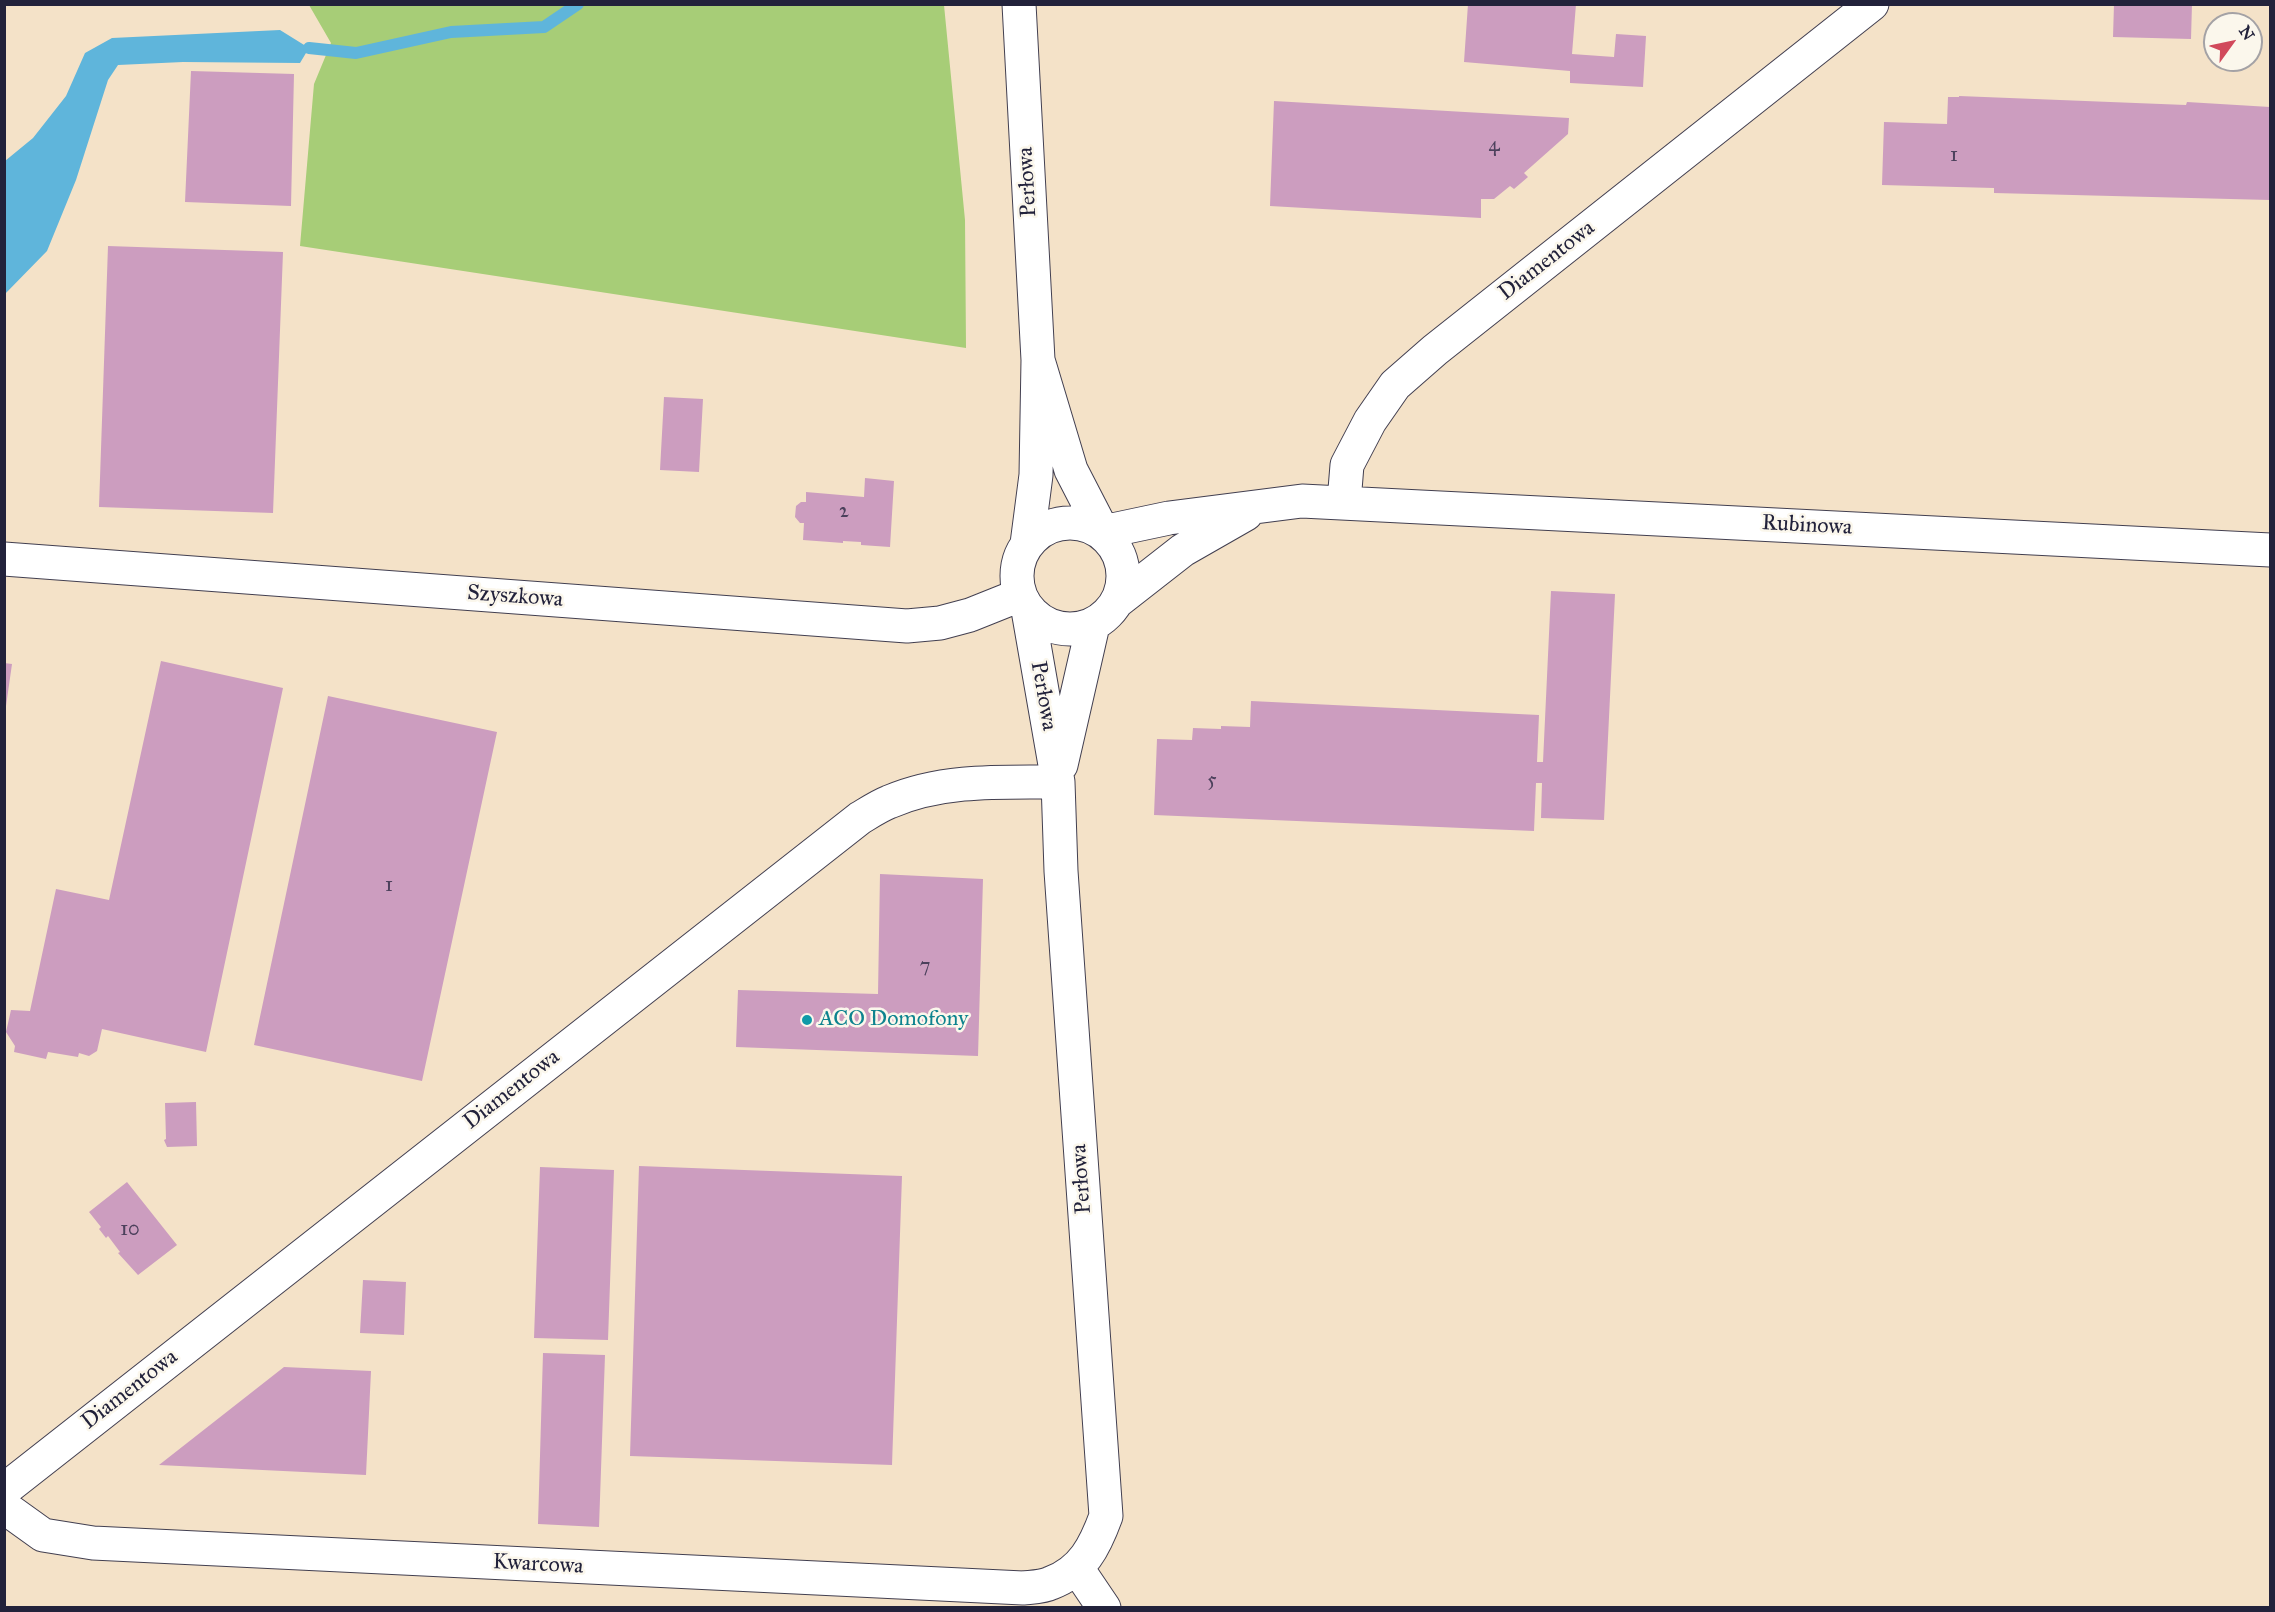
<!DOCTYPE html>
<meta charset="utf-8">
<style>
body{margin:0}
#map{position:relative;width:2275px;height:1612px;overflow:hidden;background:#f4e2c8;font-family:"IM FELL Great Primer",serif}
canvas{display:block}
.frame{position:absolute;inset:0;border:6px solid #22223b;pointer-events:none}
.north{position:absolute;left:2203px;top:12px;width:60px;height:60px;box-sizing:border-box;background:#fbf7ec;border:2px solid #a4a2a5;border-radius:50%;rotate:57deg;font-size:16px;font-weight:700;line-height:24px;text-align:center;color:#22223b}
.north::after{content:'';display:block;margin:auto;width:21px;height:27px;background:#d1495b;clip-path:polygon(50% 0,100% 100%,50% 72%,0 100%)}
</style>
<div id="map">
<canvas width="2275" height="1612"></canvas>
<div class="frame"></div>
<div class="north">N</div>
</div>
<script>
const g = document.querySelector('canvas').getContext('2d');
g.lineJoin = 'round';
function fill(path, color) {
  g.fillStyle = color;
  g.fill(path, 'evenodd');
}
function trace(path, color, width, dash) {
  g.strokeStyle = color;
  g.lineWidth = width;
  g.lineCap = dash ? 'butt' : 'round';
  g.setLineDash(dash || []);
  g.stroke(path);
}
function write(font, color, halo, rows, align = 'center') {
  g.font = font + ' "IM FELL Great Primer",serif';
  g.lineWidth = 5;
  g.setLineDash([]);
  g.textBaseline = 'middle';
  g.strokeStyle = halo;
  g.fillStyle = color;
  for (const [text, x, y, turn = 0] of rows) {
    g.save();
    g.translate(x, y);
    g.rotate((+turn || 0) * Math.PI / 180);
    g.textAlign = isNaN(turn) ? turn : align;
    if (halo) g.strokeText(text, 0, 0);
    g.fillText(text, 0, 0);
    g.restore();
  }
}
fill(new Path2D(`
 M309 5H944L965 220 966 348 300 246 314 84 331 43Z`), '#a7cd77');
fill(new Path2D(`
 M280 30 309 48 300 63 183 62 118 65 108 80 76 180 47 251 5 294V161L33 138 66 96 85 53 112 38Z`), '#5fb5db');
trace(new Path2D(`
 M309 48 356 53 451 32 544 27 578 4`), '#5fb5db', 12);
fill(new Path2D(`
 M1468 4H1576L1572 54 1614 57 1616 34 1646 36 1643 87 1570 83V71L1464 62Z
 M2114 4H2192L2191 39 2113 37Z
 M191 71 294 74 291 206 185 202Z
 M1959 96 2186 105 2187 102 2270 107V200L1994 193V188L1882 185 1884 122 1947 124 1948 97H1959Z
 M1274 101 1569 118 1568 134 1524 173 1528 177 1514 189 1510 186 1494 199H1481V218L1270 206Z
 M108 246 283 252 273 513 99 507Z
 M664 397 703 399 699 472 660 470Z
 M865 478 894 481 890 547 861 545V542L843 541V543L803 540 804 523H800L795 517 796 506 801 502H806V492L864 497Z
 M1551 591 1615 594 1604 820 1541 818 1542 783H1536L1534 831 1154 815 1157 739 1192 740 1193 728 1221 729V726L1250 727 1251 701 1539 715 1537 762H1543Z
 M161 661 283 688 206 1052 102 1029 97 1051 89 1056 79 1053 78 1057 48 1052 46 1059 14 1052 15 1046 6 1032 11 1010 30 1011 56 889 109 900Z
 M4 663 12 664 6 706H4Z
 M328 696 497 732 422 1081 254 1045Z
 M880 874 983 879 978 1056 736 1047 738 990 878 994Z
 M196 1102 197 1146 167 1147 164 1140 166 1139 165 1103Z
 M639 1166 902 1176 892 1465 630 1456Z
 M540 1167 614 1170 608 1340 534 1338Z
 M127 1182 177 1245 138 1275 118 1253 120 1252 108 1236 106 1238 99 1229 101 1227 89 1212Z
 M363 1280 406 1282 404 1335 360 1333Z
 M543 1353 605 1355 599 1527 538 1524Z
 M284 1367 371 1371 366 1475 159 1465Z`), '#cc9dbf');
const minor = new Path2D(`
 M1019 4 1038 360 1036 475 1027 544
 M1038 360 1071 470 1103 532 1169 518 1302 501 2270 550
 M1344 502 1347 465 1370 421 1395 385 1435 350 1872 4
 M1017 576a53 53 0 1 1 106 0a53 53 0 1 1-106 0Z
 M4 559 907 626 940 623 970 615 1020 595
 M1119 600 1183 550 1246 514
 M1061 765 1093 625
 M4 1490 860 818C870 812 879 806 889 802 942 779 1001 782 1058 782
 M4 1507 43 1535 93 1543 1023 1588C1032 1587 1043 1587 1051 1583 1083 1571 1095 1546 1106 1516L1061 871 1058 782 1028 610
 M1077 1568 1104 1608`);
trace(minor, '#423f50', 35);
trace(minor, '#fff', 33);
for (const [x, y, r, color] of [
 [807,1020,6,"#0f9aa8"]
]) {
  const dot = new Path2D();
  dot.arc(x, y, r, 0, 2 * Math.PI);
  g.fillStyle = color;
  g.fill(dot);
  trace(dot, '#fbf7ec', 2);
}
write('20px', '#4c415c', null, [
 ["4",1494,146],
 ["1",1954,156],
 ["2",844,512],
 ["5",1212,781],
 ["1",389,886],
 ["7",925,967],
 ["10",130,1230]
]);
write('22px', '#22223b', '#fbf7ec', [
 ["Perłowa",1028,182,-93],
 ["Diamentowa",1547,261,-38],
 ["Rubinowa",1807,526,3],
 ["Szyszkowa",515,597,4],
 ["Perłowa",1043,696,80],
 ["Diamentowa",512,1090,-38],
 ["Perłowa",1082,1179,-94],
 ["Diamentowa",130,1390,-38],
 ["Kwarcowa",538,1565,3]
]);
write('22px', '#0d838f', '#fbf7ec', [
 ["ACO Domofony",819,1020]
], 'left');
</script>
